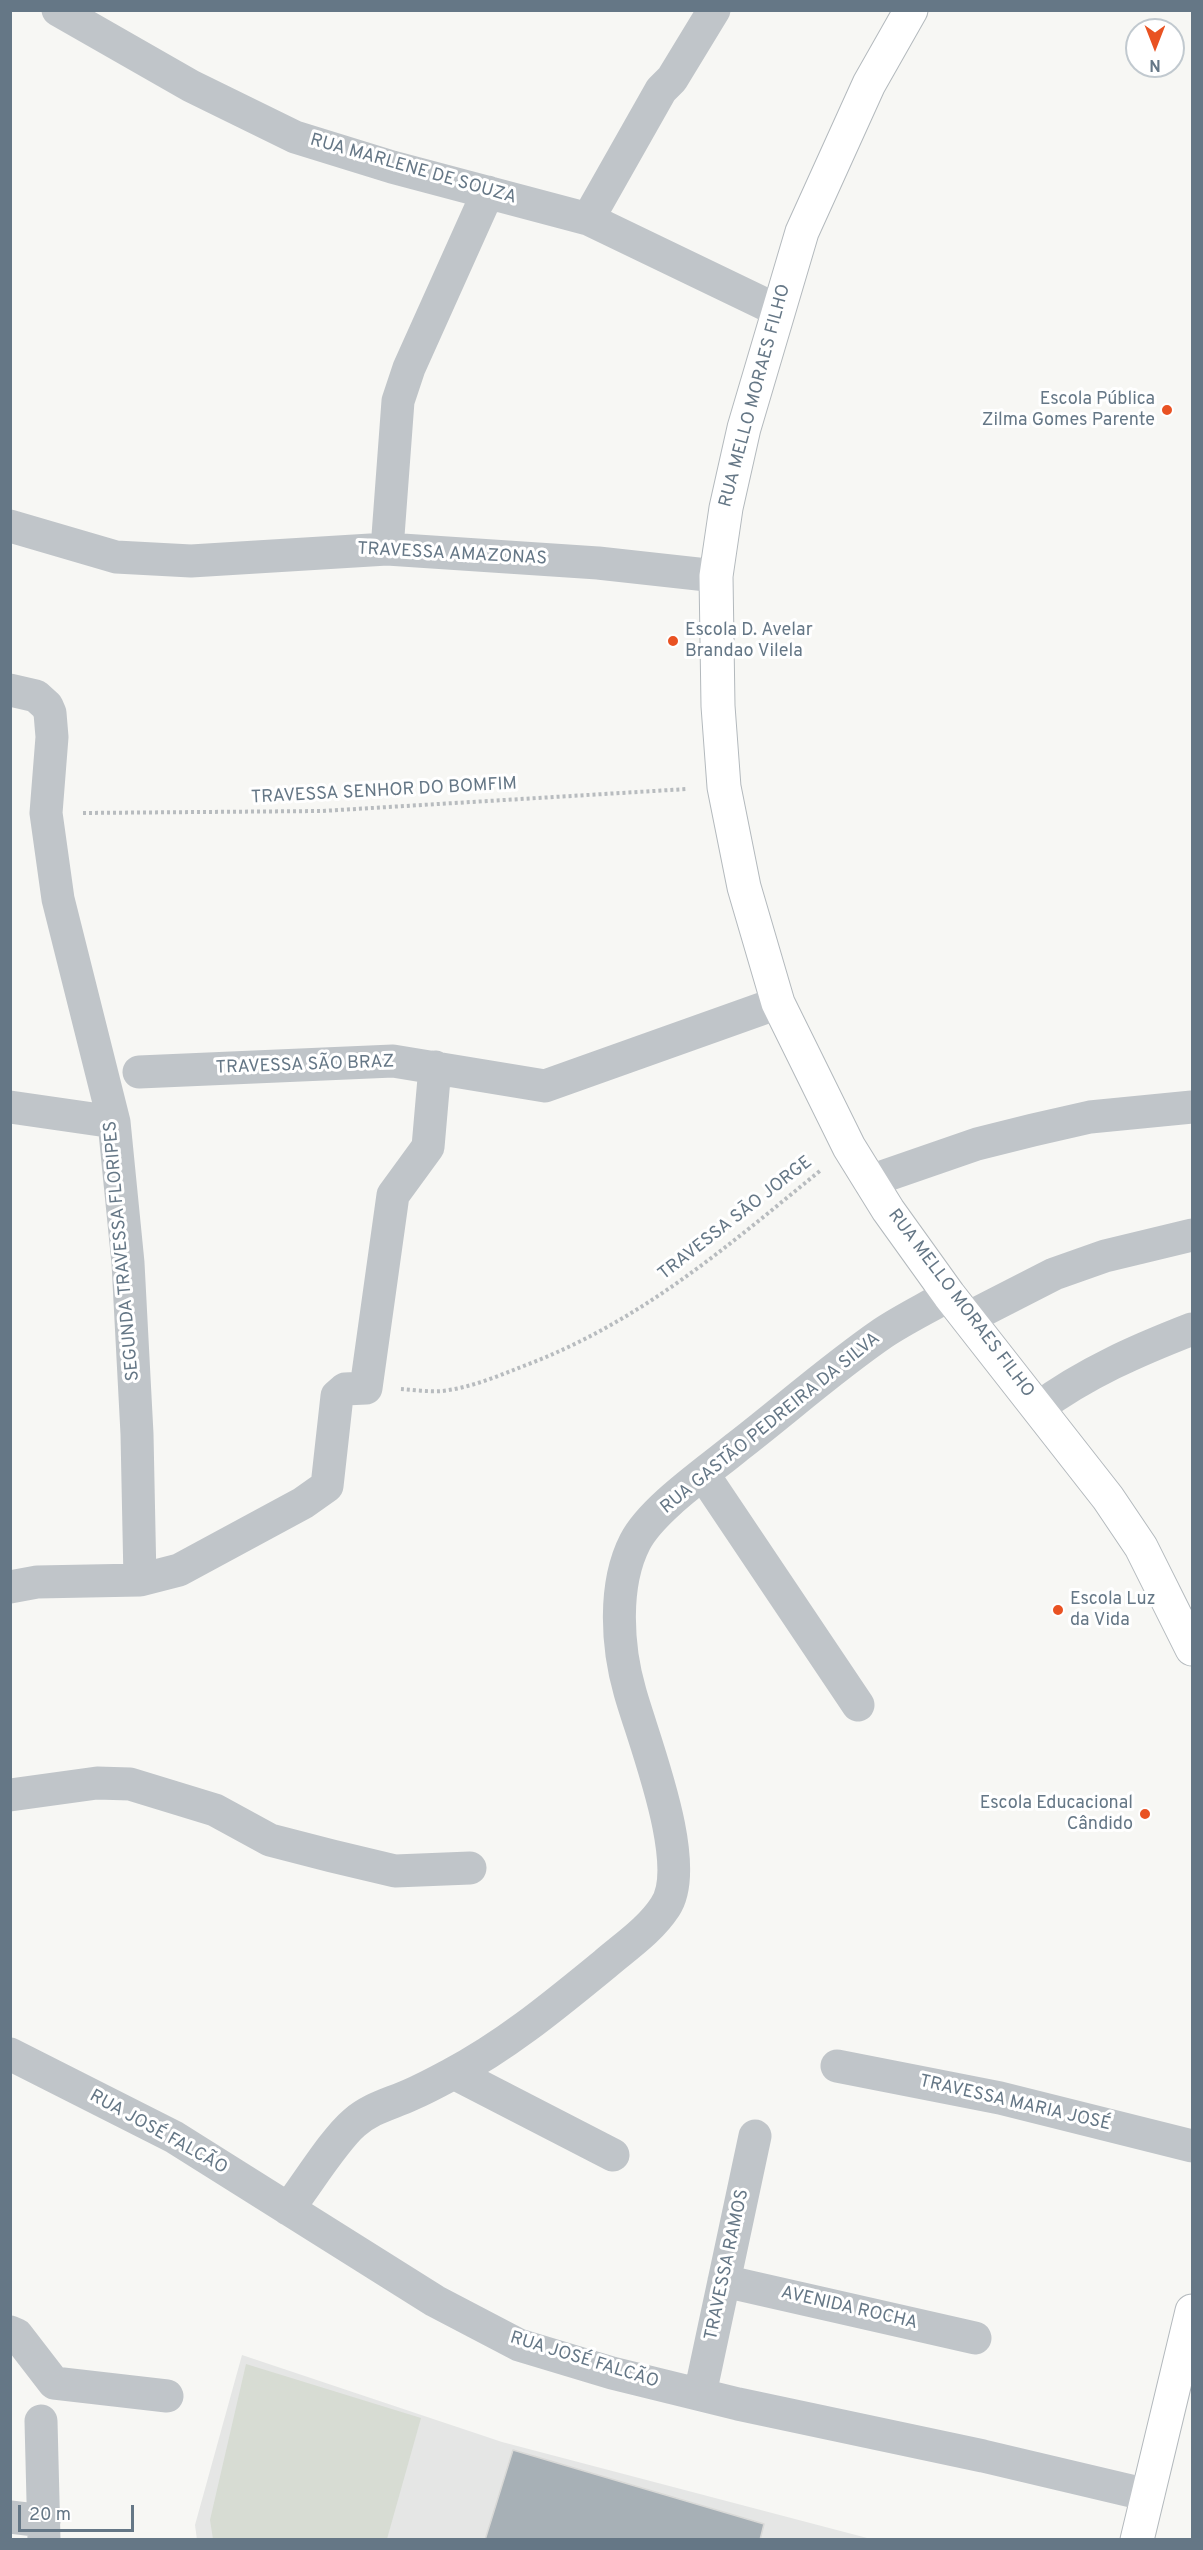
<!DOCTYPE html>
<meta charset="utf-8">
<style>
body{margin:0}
#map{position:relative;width:1203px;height:2550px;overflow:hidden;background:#f7f7f4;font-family:Overpass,sans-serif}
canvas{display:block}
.frame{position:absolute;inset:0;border:12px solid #657786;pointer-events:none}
.north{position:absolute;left:1125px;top:18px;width:60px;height:60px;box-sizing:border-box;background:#fff;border:2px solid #c1c9cf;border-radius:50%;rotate:180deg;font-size:16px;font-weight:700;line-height:24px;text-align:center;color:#657786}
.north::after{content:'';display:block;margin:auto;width:21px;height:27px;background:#e95222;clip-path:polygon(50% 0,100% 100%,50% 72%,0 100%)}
.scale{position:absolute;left:18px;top:2505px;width:116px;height:27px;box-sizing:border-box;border:3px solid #657786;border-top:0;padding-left:8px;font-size:18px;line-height:21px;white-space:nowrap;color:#657786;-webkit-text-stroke:4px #fff;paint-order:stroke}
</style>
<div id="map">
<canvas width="1203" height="2550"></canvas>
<div class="frame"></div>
<div class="north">N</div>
<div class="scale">20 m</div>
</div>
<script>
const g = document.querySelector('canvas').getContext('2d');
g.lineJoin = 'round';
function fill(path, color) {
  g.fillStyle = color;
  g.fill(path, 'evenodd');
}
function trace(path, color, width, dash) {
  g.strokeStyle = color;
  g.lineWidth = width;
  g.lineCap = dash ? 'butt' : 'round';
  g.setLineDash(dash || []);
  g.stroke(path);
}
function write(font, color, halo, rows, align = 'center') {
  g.font = font + ' Overpass,sans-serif';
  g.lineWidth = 6;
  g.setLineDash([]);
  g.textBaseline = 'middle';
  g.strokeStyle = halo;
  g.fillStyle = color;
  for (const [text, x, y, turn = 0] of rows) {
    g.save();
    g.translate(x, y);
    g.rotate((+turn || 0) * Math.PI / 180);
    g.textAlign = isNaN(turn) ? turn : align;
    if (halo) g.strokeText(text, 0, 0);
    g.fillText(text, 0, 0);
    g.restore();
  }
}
fill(new Path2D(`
 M242 2355 502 2442 871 2539 197 2540 195 2525Z`), '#e5e6e5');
fill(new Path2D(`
 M246 2364 421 2418 387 2539H213L210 2520Z`), '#d7dcd3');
const building = new Path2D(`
 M513 2450 764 2524 760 2540H485Z`);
fill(building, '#a7b0b6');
trace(building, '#d9d9d7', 1.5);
const major = new Path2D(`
 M911 10 869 84 802 232 744 428 726 508 716 576 718 706 724 787 744 887 778 1003 849 1147 888 1210 949 1295 1108 1498 1141 1547 1192 1649
 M1137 2540 1192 2311`);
trace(major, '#b3b9bd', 35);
trace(new Path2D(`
 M83 813 322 811 687 789
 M401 1389C414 1390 429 1392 442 1391 469 1388 496 1377 521 1367 639 1323 724 1249 821 1170`), '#b8bcbf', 4, [3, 3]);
trace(new Path2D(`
 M58 10 191 86 295 137 392 167 588 219 777 310
 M588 219 661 90 672 79 714 10
 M10 526 116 557 191 561 387 549 598 563 716 576
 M387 549 398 401 409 368 488 192
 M10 690 36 696 47 706 50 713 52 737 46 813 58 899 114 1122 128 1263 137 1434 140 1580
 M139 1072 393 1061 545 1086 778 1003
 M10 1107 114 1122
 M870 1181 977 1144 1033 1130 1090 1117 1192 1107
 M968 1318 1054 1274 1105 1256 1192 1235
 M1038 1408C1085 1373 1138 1350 1192 1329
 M703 1474 858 1705
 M10 1587 37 1582 140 1580 179 1570 303 1503 327 1486 337 1396 345 1389 366 1388 393 1195 428 1147 435 1067
 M10 1795 97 1783 130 1784 215 1810 270 1840 332 1856 395 1871 470 1868
 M10 2054 174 2137 435 2301 519 2345 612 2373 738 2404 983 2456 1148 2495
 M837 2066 1000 2098 1192 2146
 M454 2073 613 2155
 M288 2209C306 2186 334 2140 354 2123 371 2108 390 2104 410 2095 424 2089 437 2082 450 2075 507 2045 556 2004 605 1964 626 1946 650 1930 665 1907 694 1865 643 1739 630 1692 617 1647 613 1585 635 1542 652 1509 708 1471 737 1447 785 1410 832 1368 883 1333 904 1319 927 1308 949 1295
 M724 2281 975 2338
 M10 2332 17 2335 54 2383 167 2396
 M700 2394 755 2136
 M41 2421 44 2540
 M10 2517 44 2521`), '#c0c5c9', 33);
trace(major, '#fff', 33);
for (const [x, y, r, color] of [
 [1167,410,6,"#e95222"],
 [673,641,6,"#e95222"],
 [1058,1610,6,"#e95222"],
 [1145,1814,6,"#e95222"]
]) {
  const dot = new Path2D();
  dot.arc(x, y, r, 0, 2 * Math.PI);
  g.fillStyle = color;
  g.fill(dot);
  trace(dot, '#fff', 2);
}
write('18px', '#657786', '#fff', [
 ["RUA MARLENE DE SOUZA",413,170,16],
 ["RUA MELLO MORAES FILHO",756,396,-75],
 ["TRAVESSA AMAZONAS",452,555,3],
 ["TRAVESSA SENHOR DO BOMFIM",384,792,-3],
 ["TRAVESSA SÃO BRAZ",305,1066,-2],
 ["TRAVESSA SĀO JORGE",736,1219,-38],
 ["SEGUNDA TRAVESSA FLORIPES",123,1251,-95],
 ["RUA MELLO MORAES FILHO",960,1304,53],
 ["RUA GASTÃO PEDREIRA DA SILVA",771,1424,-39],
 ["TRAVESSA MARIA JOSÉ",1015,2104,13],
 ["RUA JOSÉ FALCÃO",158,2133,29],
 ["TRAVESSA RAMOS",728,2265,-78],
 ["AVENIDA ROCHA",849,2309,13],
 ["RUA JOSÉ FALCÃO",584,2361,17]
]);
write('18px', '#657786', '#fff', [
 ["Escola Pública",1155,400],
 ["Zilma Gomes Parente",1155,421],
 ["Escola D. Avelar",685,631,"left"],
 ["Brandao Vilela",685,652,"left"],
 ["Escola Luz",1070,1600,"left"],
 ["da Vida",1070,1621,"left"],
 ["Escola Educacional",1133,1804],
 ["Cândido",1133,1825]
], 'right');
</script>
